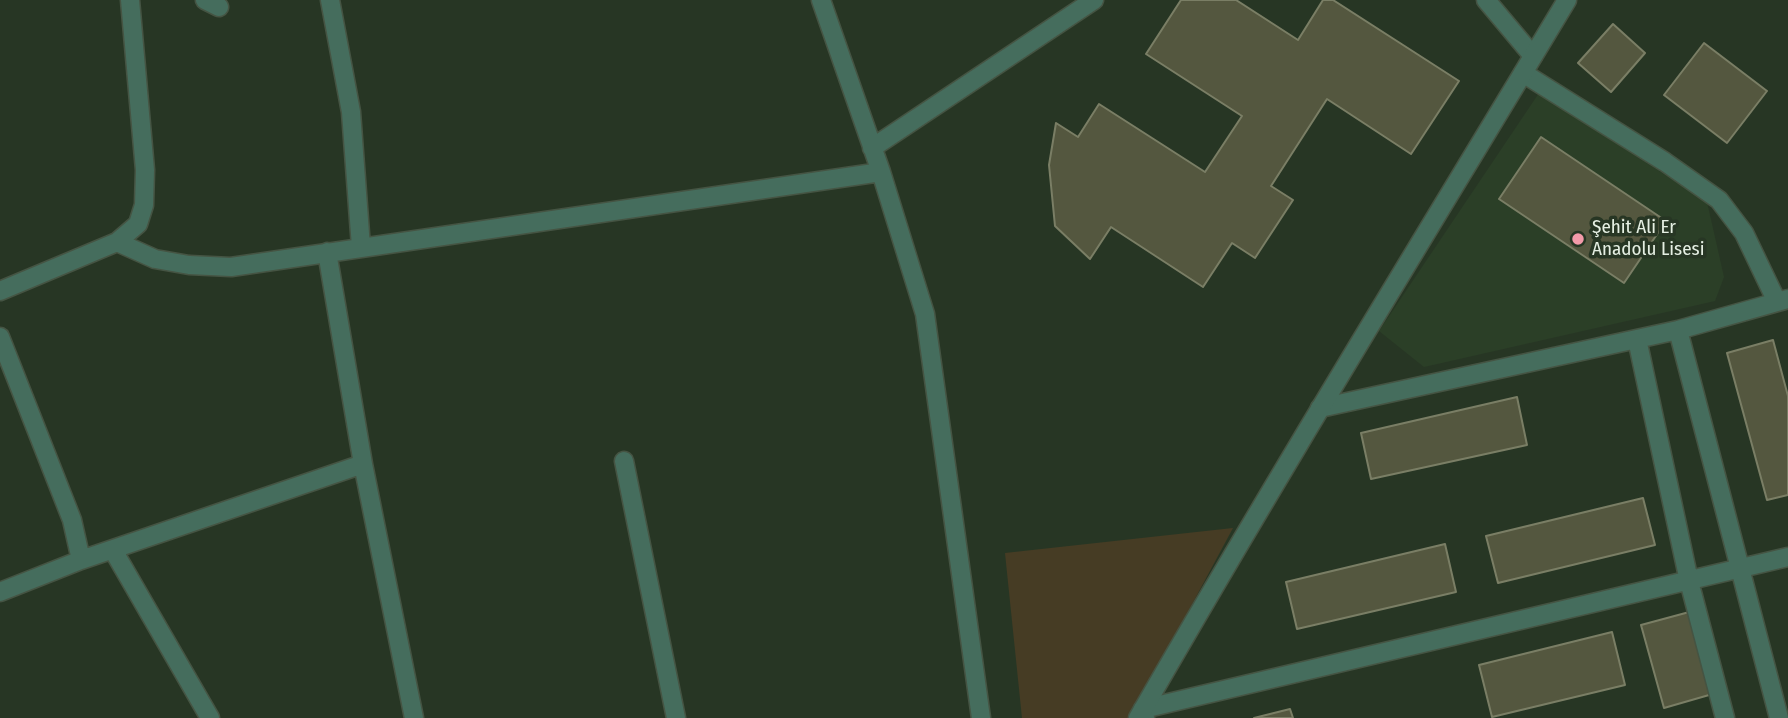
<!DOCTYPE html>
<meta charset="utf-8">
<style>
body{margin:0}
canvas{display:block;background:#273624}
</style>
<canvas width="1788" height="718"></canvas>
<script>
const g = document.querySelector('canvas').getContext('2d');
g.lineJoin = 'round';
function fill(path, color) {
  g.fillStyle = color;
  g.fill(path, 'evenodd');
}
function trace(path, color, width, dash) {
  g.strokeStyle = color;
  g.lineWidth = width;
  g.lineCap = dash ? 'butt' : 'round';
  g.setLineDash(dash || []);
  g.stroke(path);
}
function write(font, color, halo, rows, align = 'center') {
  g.font = font + ' "Fira Sans Condensed",sans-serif';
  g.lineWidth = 7;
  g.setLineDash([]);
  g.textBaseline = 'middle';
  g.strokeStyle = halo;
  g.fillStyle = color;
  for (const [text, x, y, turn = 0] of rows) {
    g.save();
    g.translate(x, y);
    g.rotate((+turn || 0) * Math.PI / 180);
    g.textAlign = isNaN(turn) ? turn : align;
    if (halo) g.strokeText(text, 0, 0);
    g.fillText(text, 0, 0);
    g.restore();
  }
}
fill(new Path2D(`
 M1539 93 1707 202 1724 277 1715 301 1424 367 1379 331Z`), '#2b3f27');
fill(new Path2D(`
 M1233 528 1131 718H1022L1005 553Z`), '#463c24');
const building = new Path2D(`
 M1181 0H1236L1298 40 1323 0H1333L1459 81 1411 154 1327 99 1271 186 1293 200 1255 258 1232 243 1203 287 1111 227 1090 259 1055 226 1049 165 1056 123 1078 137 1099 104 1205 172 1242 116 1146 54Z
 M1613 24 1645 53 1611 92 1578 63Z
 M1704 43 1767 91 1727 143 1664 95Z
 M1541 137 1666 221 1624 283 1499 199Z
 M1773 340 1788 396V495L1767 500 1727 353Z
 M1517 397 1527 445 1371 479 1361 433Z
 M1643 498 1655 545 1498 583 1486 536Z
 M1445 544 1456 592 1297 629 1286 582Z
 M1693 611 1716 693 1664 708 1641 625Z
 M1612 632 1625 685 1492 717 1479 665Z
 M1290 709 1293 718H1254Z`);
fill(building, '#54573f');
trace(building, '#7a7e65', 2);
const minor = new Path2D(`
 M205 0 219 7
 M330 0 351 112 361 247
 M821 0 881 172 925 314 981 718
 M1486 0 1533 56
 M1523 73 1665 162 1719 200 1744 233 1777 302
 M872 148 1094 0
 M117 242 155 259 189 265 231 267 881 172
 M327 252 363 464 414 718
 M0 291 117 242 138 224 144 205 145 170 130 0
 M1678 330 1779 718
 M0 337 72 520 81 560
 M1637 339 1689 581 1725 718
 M1320 408 1678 330 1788 299
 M624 461 676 718
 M113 550 210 718
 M0 592 81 560 363 464
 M1145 718 1143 709 1788 557`);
const tertiary = new Path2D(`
 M1138 718C1277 476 1423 239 1567 0`);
trace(minor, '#455443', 21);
trace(tertiary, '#455443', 21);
trace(minor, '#456d5d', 18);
trace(tertiary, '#456d5d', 18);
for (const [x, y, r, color] of [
 [1578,239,7,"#f39aa9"]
]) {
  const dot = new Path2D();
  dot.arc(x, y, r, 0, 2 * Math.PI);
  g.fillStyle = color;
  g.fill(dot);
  trace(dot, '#273624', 2.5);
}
write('19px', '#e5efe3', '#273624', [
 ["Şehit Ali Er",1592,228],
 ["Anadolu Lisesi",1592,250]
], 'left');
</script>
